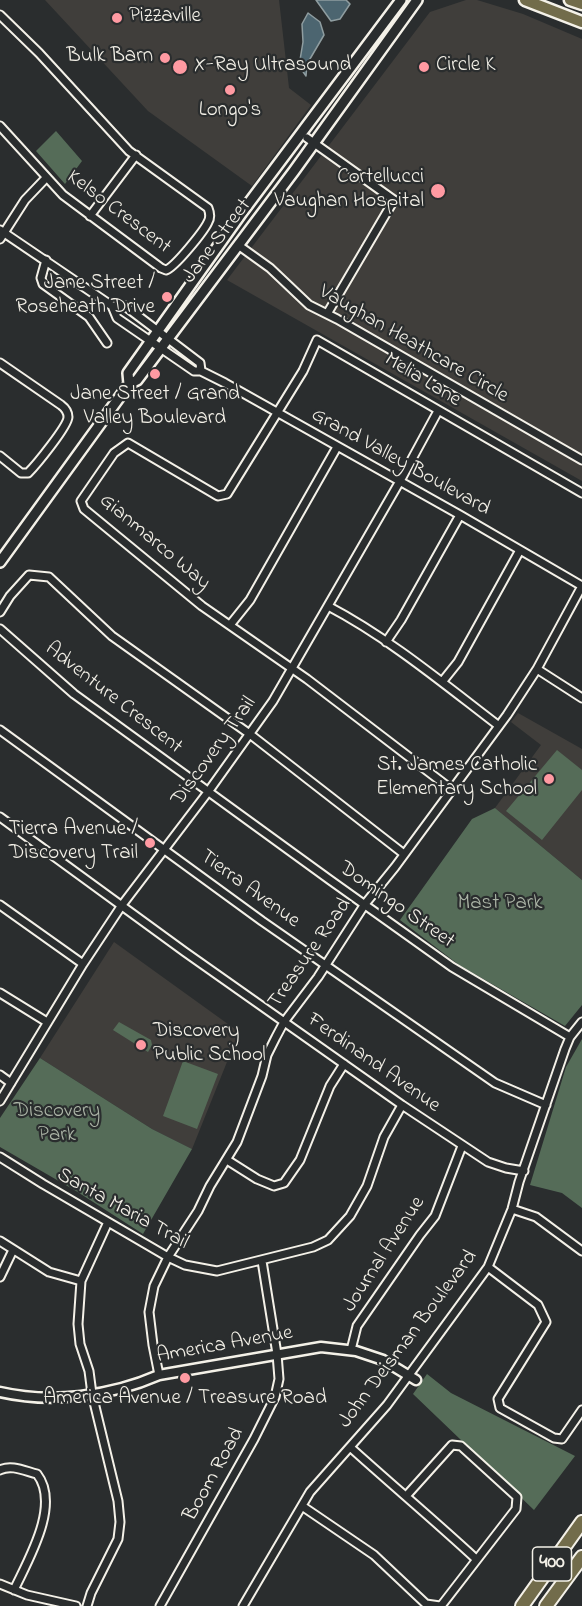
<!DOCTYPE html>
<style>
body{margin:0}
canvas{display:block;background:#2a2d2e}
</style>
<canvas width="582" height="1606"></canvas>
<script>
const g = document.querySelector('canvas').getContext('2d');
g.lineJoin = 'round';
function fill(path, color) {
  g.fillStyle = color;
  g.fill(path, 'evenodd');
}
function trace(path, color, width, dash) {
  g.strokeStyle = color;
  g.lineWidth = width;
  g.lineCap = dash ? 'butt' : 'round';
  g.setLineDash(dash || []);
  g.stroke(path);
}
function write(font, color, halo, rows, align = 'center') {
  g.font = font + ' "Indie Flower",sans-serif';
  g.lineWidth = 4.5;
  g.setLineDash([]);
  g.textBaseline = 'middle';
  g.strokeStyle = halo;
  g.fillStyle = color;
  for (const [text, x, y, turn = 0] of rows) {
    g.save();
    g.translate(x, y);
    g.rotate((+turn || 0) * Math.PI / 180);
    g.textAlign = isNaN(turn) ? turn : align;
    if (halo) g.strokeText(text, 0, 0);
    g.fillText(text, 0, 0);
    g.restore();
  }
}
fill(new Path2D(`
 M45 0H279L289 88 311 105 252 186 148 111Z
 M466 0H477L523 14 582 39V481L227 280 430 12Z
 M518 713 582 749V880L495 808 541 745 511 722Z
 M114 942 239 1032 192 1149 152 1129 40 1058Z`), '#403e3b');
fill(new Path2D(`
 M56 131 82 161 65 184 36 151Z
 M557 750 582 770V790L542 840 506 811Z
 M495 808 582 880V1005L565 1026 459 965 400 920 472 819Z
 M119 1022 151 1040 152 1045 148 1052 113 1030Z
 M582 1039V1208L562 1193 530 1185 566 1067Z
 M40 1058 152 1129 192 1149 143 1234 76 1191 0 1147V1118Z
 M183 1061 218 1074 197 1129 163 1116Z
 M427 1374 451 1393 575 1456 534 1510 413 1394Z`), '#556c58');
const water = new Path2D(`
 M316 0H346L350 4 340 19 331 21Z
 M308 13 320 22 324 35 307 64 306 76 299 66 303 42 302 24Z`);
fill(water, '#4c6570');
trace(water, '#8f9da0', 1.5);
const minor = new Path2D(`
 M0 15 39 53 129 151 208 208C210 213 211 217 208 222 204 231 175 267 166 270L161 268 63 195 0 126
 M307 138 394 200 327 314
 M90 216 136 155
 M0 230 112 306 117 318 194 371H201L225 383 460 515 582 586
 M0 239 25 200 46 178
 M238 245 270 268 309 305 337 319 582 460
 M46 260 41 278 43 284 89 317 107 343
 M112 306H125L200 363 201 371
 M0 363 61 405C65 408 68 411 68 417 68 426 36 465 28 473H21L0 456
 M328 606C389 638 444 684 499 726
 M0 612 10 596 29 575 49 577 112 636 251 735 404 854
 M230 625 250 600 337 447
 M0 629 74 694 330 880 452 967 570 1037
 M386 642 401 620 460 515
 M537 669 582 698
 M442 682 458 662 520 550
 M0 730 262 921 495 1083 546 1105
 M451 789 307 679 202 606 84 509 81 501 114 453 128 443 218 496 227 494 303 371 317 340 582 493
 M0 817 185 952 402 1105 488 1162 506 1168 524 1171
 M0 905 83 964
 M0 993 47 1022
 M0 1075 11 1083
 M0 1101 83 964 122 905 208 792 273 701 400 481 438 411
 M0 1157 43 1184 168 1257 185 1265 217 1271 313 1247 328 1240 350 1216 367 1186 384 1137 402 1105
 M227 1160 257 1179 274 1186 284 1183 300 1160 330 1086 344 1064
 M512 1209 536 1217 582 1251
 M0 1241 49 1272 81 1281
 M488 1267 538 1305 546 1322 498 1399 500 1408 554 1438 562 1439 582 1410
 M0 1277 13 1250
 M351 1350 357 1326 420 1235 435 1216 462 1146
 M159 1375 153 1345 149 1312 154 1286 168 1257 198 1211 210 1186 237 1142 262 1076 267 1055 276 1037 284 1022 318 977 365 904 395 867 507 715 537 669 582 586
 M350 1447C392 1485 435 1521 476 1559
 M0 1470C11 1464 25 1471 37 1474 61 1505 28 1560 14 1590
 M407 1495 452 1445 461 1446 517 1497 516 1509 441 1606
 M302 1506 374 1555 426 1604 440 1606
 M0 1584 27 1595 76 1606
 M87 1606 91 1593 118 1539 120 1522 118 1501 92 1394 89 1371 80 1344 78 1324 81 1281 108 1222
 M160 1606 254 1439 275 1397 279 1379 277 1354 262 1261
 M243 1606 310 1492 387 1405 488 1267 512 1209 519 1182 565 1049 570 1037 582 1022`);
const tertiary = new Path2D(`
 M0 1392C52 1404 111 1396 159 1375L321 1347 356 1351 383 1360 416 1380`);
const secondary = new Path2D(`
 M129 384 128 373 243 211 401 0
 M0 562 129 384 137 380 294 171 417 0`);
const primary = new Path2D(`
 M525 0 582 22
 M570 0 582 4`);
const motorway = new Path2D(`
 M522 1606 582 1522
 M546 1606 582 1557`);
trace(minor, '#f4f1e8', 11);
trace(tertiary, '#f4f1e8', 13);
trace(secondary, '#f4f1e8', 14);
trace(primary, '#f4f1e8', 15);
trace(motorway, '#f4f1e8', 16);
trace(minor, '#2a2d2e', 7);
trace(tertiary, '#2a2d2e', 8);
trace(secondary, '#2a2d2e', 9);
trace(primary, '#726c4b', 10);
trace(motorway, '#726c4b', 12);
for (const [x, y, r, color] of [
 [117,18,6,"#ff9aa2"],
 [165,58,6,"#ff9aa2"],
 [180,67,8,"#ff9aa2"],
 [424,67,6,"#ff9aa2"],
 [230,90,6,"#ff9aa2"],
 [438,191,8,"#ff9aa2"],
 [167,297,6,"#ff9aa2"],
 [155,374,6,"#ff9aa2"],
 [549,779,6,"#ff9aa2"],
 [150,843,6,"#ff9aa2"],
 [141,1045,6,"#ff9aa2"],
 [185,1378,6,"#ff9aa2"]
]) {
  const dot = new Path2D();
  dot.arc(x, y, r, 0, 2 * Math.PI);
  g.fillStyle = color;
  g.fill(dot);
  trace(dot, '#2a2d2e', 2);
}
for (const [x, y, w] of [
 [552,1564,39]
]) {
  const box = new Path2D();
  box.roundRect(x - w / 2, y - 17, w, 34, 4.5);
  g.fillStyle = '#2a2d2e';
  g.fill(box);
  trace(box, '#f4f1e8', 1.5);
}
write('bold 20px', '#f4f1e8', null, [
 ["400",552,1564]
]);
write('21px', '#f4f1e8', '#2a2d2e', [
 ["Pizzaville",129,18,"left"],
 ["Bulk Barn",153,58],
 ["X-Ray Ultrasound",194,67,"left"],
 ["Circle K",436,67,"left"],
 ["Longo's",230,112,"center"],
 ["Cortellucci",424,179],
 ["Vaughan Hospital",424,203],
 ["Jane Street /",155,285],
 ["Roseheath Drive",155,309],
 ["Jane Street / Grand",155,396,"center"],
 ["Valley Boulevard",155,420,"center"],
 ["St. James Catholic",537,767],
 ["Elementary School",537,791],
 ["Tierra Avenue /",138,831],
 ["Discovery Trail",138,855],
 ["Discovery",153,1033,"left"],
 ["Public School",153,1057,"left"],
 ["America Avenue / Treasure Road",185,1400,"center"]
], 'right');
write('21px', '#f4f1e8', '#2a2d2e', [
 ["Kelso Crescent",118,213,37],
 ["Jane Street",218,242,-53],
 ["Vaughan Heathcare Circle",413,345,30],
 ["Melia Lane",422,381,31],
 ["Grand Valley Boulevard",400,463,29],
 ["Gianmarco Way",154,543,40],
 ["Adventure Crescent",113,699,38],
 ["Discovery Trail",215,752,-54],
 ["Tierra Avenue",249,890,36],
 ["Domingo Street",396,906,35],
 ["Treasure Road",311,954,-55],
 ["Ferdinand Avenue",373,1064,35],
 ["Santa Maria Trail",122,1210,29],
 ["Journal Avenue",385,1255,-57],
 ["John Deisman Boulevard",409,1340,-53],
 ["America Avenue",225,1346,-10],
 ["Boom Road",215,1475,-61]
]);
write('21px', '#acb5a7', '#2a2d2e', [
 ["Mast Park",500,905],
 ["Discovery",57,1113],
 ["Park",57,1137]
]);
</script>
